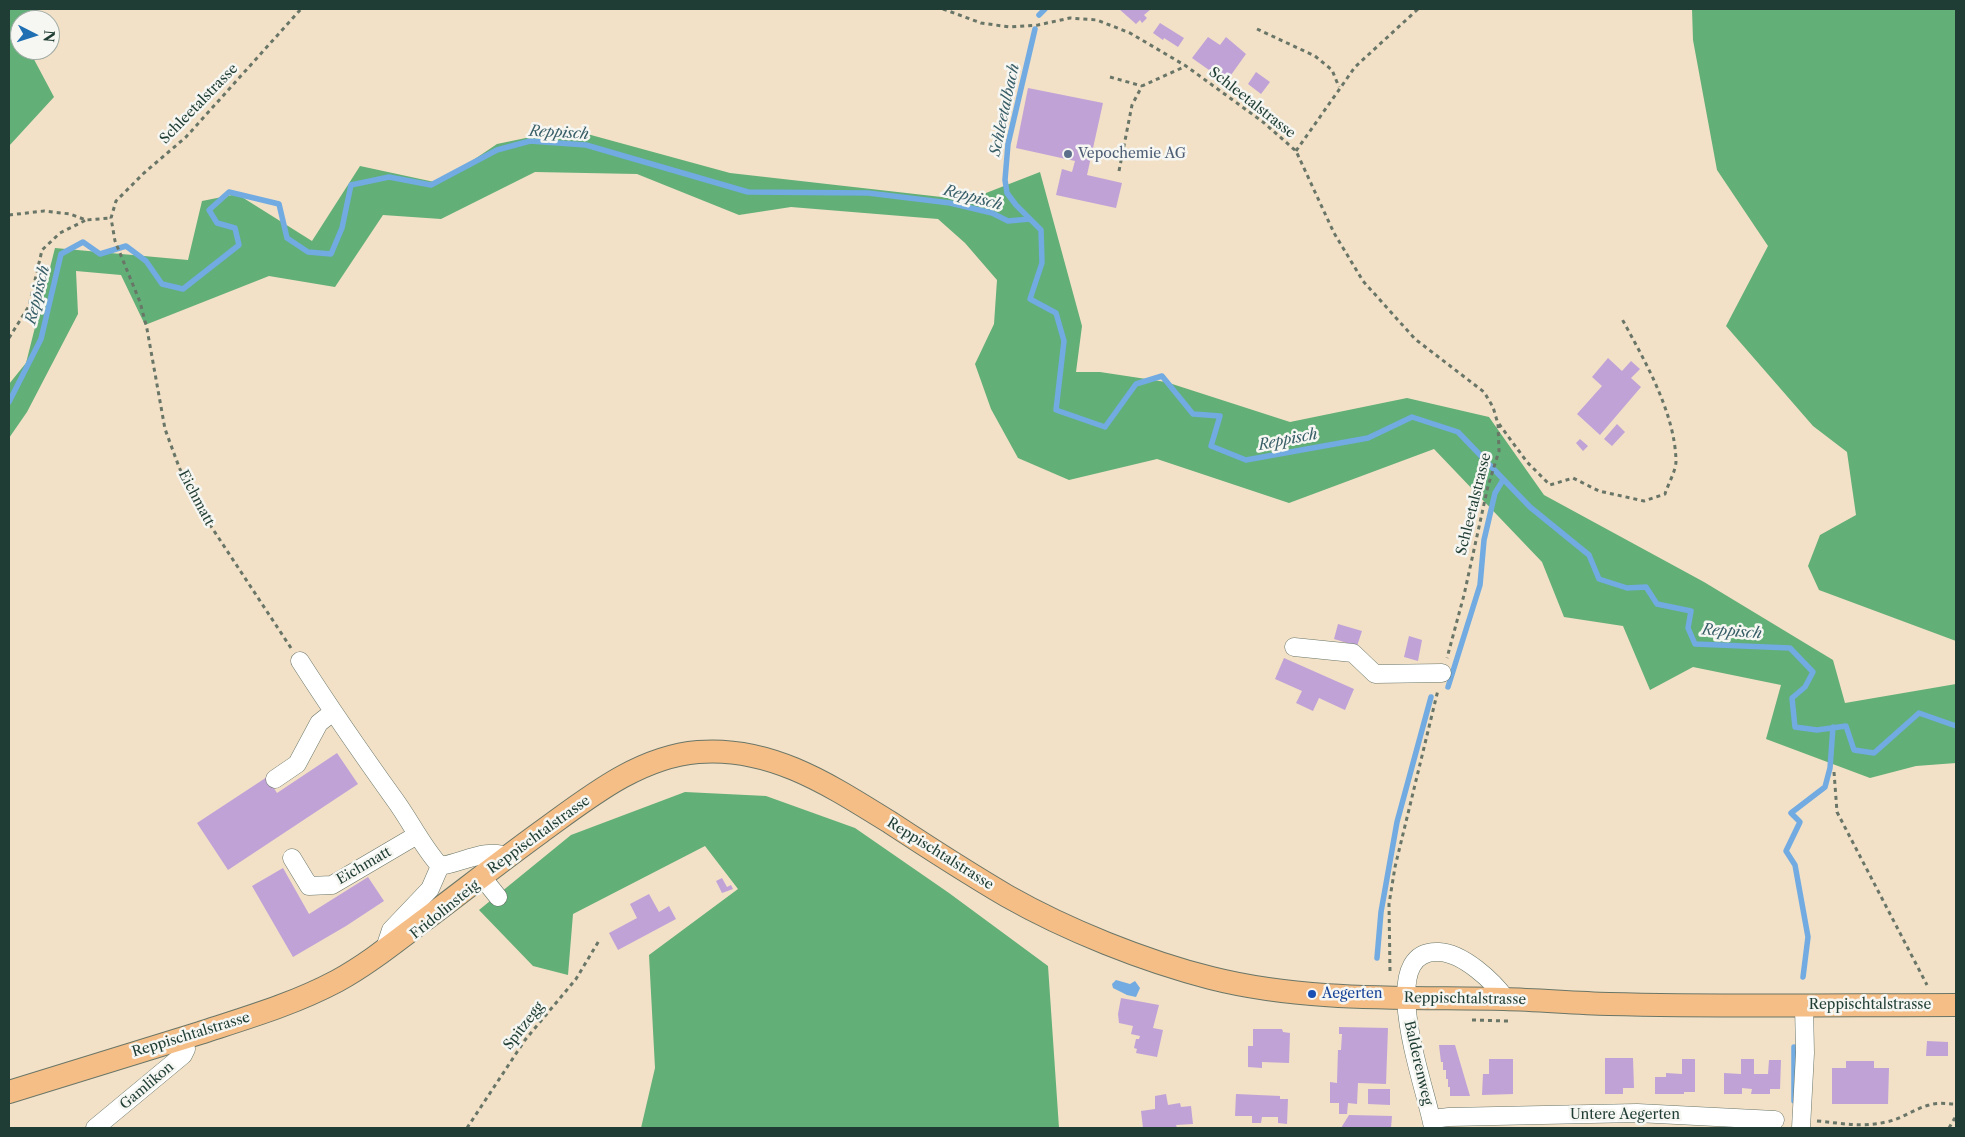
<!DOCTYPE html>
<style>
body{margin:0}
#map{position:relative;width:1965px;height:1137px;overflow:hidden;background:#f2e0c7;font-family:"Libre Caslon Text",serif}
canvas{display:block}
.frame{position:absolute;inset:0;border:10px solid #1f3d34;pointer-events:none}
.north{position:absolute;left:10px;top:10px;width:50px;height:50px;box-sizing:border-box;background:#f6f6f2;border:1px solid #a0aca6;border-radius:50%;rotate:95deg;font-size:14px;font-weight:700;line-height:20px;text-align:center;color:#1f3d34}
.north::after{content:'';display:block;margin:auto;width:18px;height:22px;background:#1f6fb2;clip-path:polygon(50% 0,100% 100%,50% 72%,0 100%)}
</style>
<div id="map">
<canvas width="1965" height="1137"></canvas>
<div class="frame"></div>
<div class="north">N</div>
</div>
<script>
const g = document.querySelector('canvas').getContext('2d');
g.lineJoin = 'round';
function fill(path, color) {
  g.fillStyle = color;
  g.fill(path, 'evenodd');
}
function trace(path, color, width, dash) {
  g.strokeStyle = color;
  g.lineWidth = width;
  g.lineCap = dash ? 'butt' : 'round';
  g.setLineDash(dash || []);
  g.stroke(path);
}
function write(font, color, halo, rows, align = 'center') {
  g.font = font + ' "Libre Caslon Text",serif';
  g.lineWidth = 5;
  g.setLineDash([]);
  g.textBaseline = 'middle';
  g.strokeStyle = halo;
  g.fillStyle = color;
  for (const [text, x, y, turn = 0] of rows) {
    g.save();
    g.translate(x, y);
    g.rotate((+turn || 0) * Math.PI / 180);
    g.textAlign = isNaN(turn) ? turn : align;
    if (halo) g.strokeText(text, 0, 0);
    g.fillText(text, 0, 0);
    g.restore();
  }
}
fill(new Path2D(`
 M9 9H34L23 20H20L17 26 20 33V50H29L54 97 9 146Z
 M1692 9H1956V641L1819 590 1808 566 1820 535 1856 515 1847 452 1813 426 1726 326 1768 246 1717 170 1693 40Z
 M569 129 730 173 968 200 1040 172 1082 326 1076 372H1100L1166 382 1290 422 1407 398 1489 417 1544 495 1704 582 1833 660 1845 703 1956 684V763L1916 766 1870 778 1766 739 1781 685 1693 667 1650 690 1623 626 1564 617 1542 562 1434 449 1289 503 1157 459 1069 480 1018 458 991 409 975 364 994 324 997 280 965 243 938 219 791 207 739 215 637 174 535 172 441 219 383 215 335 287 269 276 145 325 121 275 76 271 78 314 27 412 9 438V384L26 363 55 248 188 260 202 201 237 194 312 241 360 166 439 183 497 144Z
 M685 792 766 796 855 828 949 893 1048 966 1059 1128H641L655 1068 649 955 738 889 705 846 573 914 568 975 533 966 479 910 571 835Z`), '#62af78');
fill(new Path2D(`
 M1116 980 1130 984 1135 981 1140 988 1136 997 1127 995 1113 988 1112 984Z`), '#71abe1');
trace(new Path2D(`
 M1039 15 1045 9
 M1030 219 1016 205 1007 193 1005 180 1008 144 1035 29
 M9 402 41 339 61 254 83 242 100 254 126 246 146 261 162 284 183 289 239 245 235 228 217 223 209 210 229 192 279 204 287 238 308 252 331 254 342 228 351 185 389 177 431 185 497 150 530 141 586 145 748 192 868 193 950 203 992 213 1008 221 1030 219 1041 230 1042 263 1030 299 1056 313 1064 341 1056 410 1105 427 1136 384 1162 376 1193 414 1220 416 1211 446 1246 460 1368 438 1412 417 1458 432 1530 507 1589 555 1599 579 1627 588 1646 587 1657 604 1691 611 1688 628 1695 644 1790 648 1813 672 1805 687 1792 698 1795 727 1817 730 1846 726 1854 750 1874 753 1919 713 1956 726
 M1448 687 1480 585 1484 540 1495 493 1503 480
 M1377 958 1381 912 1397 822 1431 697
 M1803 977 1808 937 1795 865 1786 851 1800 822 1791 813 1825 787 1830 768 1833 727
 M1794 1101V1047`), '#71abe1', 5.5);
fill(new Path2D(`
 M1119 9H1151L1144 15 1147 18 1142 23 1140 20 1136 24Z
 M1160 23 1184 38 1178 47 1164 38 1163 40 1153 33Z
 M1208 37 1220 45 1226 37 1246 54 1226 82 1192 58Z
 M1256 72 1270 82 1261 94 1248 84Z
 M1028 88 1103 103 1087 175 1122 183 1116 208 1056 195 1062 169 1072 172 1075 161 1016 148Z
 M1608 358 1622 371 1631 361 1640 369 1631 378 1641 387 1600 435 1577 414 1602 386 1592 377Z
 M1617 424 1625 432 1612 446 1604 439Z
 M1580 439 1588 446 1583 451 1576 443Z
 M1338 624 1362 631 1357 646 1334 639Z
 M1409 636 1422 640 1418 661 1404 657Z
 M1284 658 1354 689 1345 710 1319 698 1313 711 1296 703 1302 691 1275 679Z
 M337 753 358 784 228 870 197 823 267 777 277 793Z
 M283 868 309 914 368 877 384 901 346 926 293 957 252 886Z
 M722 878 727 887 731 885 733 889 722 893 716 881Z
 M649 894 659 912 669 906 676 919 618 950 609 933 637 918 630 904Z
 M1121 998 1159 1005 1153 1028 1163 1030 1157 1057 1136 1053 1137 1049 1134 1048 1136 1039H1139L1140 1036 1131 1034 1133 1026 1119 1023 1118 1014Z
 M1339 1027 1388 1028 1386 1084 1358 1083 1357 1104 1348 1103 1347 1114H1339V1103H1330V1082L1337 1083 1338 1050H1341L1342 1034H1339Z
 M1253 1029H1282L1283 1032 1290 1033 1289 1063 1262 1062V1068L1248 1067V1046H1253Z
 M1927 1041 1948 1042V1056H1926Z
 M1439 1045H1455L1470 1096H1450V1087H1448V1079H1446V1070H1443V1062H1441Z
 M1605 1058H1633L1634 1088H1623V1094H1605Z
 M1489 1059H1513V1094L1482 1095 1483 1074H1489Z
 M1682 1059H1695V1092H1684V1094H1655V1077H1666V1073L1682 1074Z
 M1741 1059H1754V1074H1768L1769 1060H1781L1780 1089H1770V1094H1751L1752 1089 1742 1088V1094H1724V1073L1741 1074Z
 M1846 1061H1874V1068H1889L1888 1104H1832V1068H1846Z
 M1368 1089H1390V1105L1368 1104Z
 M1166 1094 1168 1105 1180 1103 1181 1107 1191 1106 1193 1124 1176 1125 1177 1128H1143L1141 1111 1155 1109V1096Z
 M1236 1094 1280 1096V1099H1288L1287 1124 1278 1123V1117H1262L1261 1123H1252V1116H1235Z
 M1349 1115 1392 1116 1391 1128H1341Z`), '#c0a2d7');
const minor = new Path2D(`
 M1294 647 1353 653 1375 674 1442 673
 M300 661C330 708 362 754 395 800 411 822 422 846 440 866 462 863 487 847 508 857
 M275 779 297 764 319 723 333 712
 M292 858 309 886 332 885 417 835
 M482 877 498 897
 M384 951 391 930 430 889 440 866
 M1432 1119 1449 1117 1637 1113 1775 1120
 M95 1128 183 1055 186 1049 184 1038
 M1433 1128C1429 1096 1371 948 1439 952 1463 953 1493 981 1506 999
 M1801 1128 1805 1053 1804 1005`);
const major = new Path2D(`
 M9 1092C72 1072 136 1053 200 1033 246 1018 294 1004 337 981 368 964 395 942 423 921 463 891 501 861 541 832 588 798 638 757 698 752 772 746 831 786 891 823 929 848 968 873 1007 896 1067 930 1144 961 1211 978 1306 1002 1407 997 1504 999 1539 1000 1574 1003 1609 1004 1725 1007 1841 1005 1956 1005`);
trace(minor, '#697667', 19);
trace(major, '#697667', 24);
trace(new Path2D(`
 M943 9 981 23 1010 27 1038 25 1070 18 1097 20 1130 33 1186 66 1263 122 1296 151 1334 233 1363 281 1415 339 1484 392 1493 407 1498 424 1499 451 1488 486 1464 595 1447 658
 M1257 29 1315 56 1332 70 1339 87
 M1110 77 1142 86
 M1296 151 1355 67 1418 9
 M1119 171 1132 105 1142 86 1186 66
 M9 215 44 211 70 214 86 220 111 218
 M9 338 29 306 42 250 60 233 86 220
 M1499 424 1527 462 1550 485 1573 478 1599 491 1644 501 1665 494C1668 484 1676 471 1676 461 1675 413 1645 361 1622 319
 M291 648 195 502 179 467 165 429 147 329 140 302 115 241 111 218 116 201 144 173 186 137 301 9
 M1834 772 1837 812 1927 985
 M1390 971 1389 904 1395 867 1438 690
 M1472 1020 1508 1021
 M1817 1121C1842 1123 1860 1128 1886 1122 1902 1119 1914 1109 1929 1105 1938 1102 1947 1104 1956 1104
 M467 1128 525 1040 576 979 600 939
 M1949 1128 1956 1116`), '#697667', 3, [4, 4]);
trace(minor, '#fff', 18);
trace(major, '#f6be87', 22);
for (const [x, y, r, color] of [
 [1068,154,5,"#5c6f8a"],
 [1312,994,5,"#1a4fb4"]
]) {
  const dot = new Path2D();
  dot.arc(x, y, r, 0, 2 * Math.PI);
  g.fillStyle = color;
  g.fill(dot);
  trace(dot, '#f6f6f2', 2);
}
write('14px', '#1f3d34', '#f6f6f2', [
 ["Schleetalstrasse",1252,103,38],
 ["Schleetalstrasse",199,104,-46],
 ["Eichmatt",196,498,62],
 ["Schleetalstrasse",1474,504,-76],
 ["Reppischtalstrasse",539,835,-36],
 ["Reppischtalstrasse",940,854,32],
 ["Eichmatt",364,866,-30],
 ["Fridolinsteig",445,910,-39],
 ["Reppischtalstrasse",1465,999,1],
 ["Reppischtalstrasse",1870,1005],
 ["Spitzegg",524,1026,-52],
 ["Reppischtalstrasse",191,1035,-17],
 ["Balderenweg",1418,1063,77],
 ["Gamlikon",147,1086,-40],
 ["Untere Aegerten",1625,1115]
]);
write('14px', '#4e5e75', '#f6f6f2', [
 ["Vepochemie AG",1078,154]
], 'left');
write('14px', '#164399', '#f6f6f2', [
 ["Aegerten",1322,994]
], 'left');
write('italic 15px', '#385e68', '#f6f6f2', [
 ["Schleetalbach",1005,110,-78],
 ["Reppisch",559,133,3],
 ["Reppisch",973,198,15],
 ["Reppisch",38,295,-76],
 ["Reppisch",1288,440,-11],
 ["Reppisch",1732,632,4]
]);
</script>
